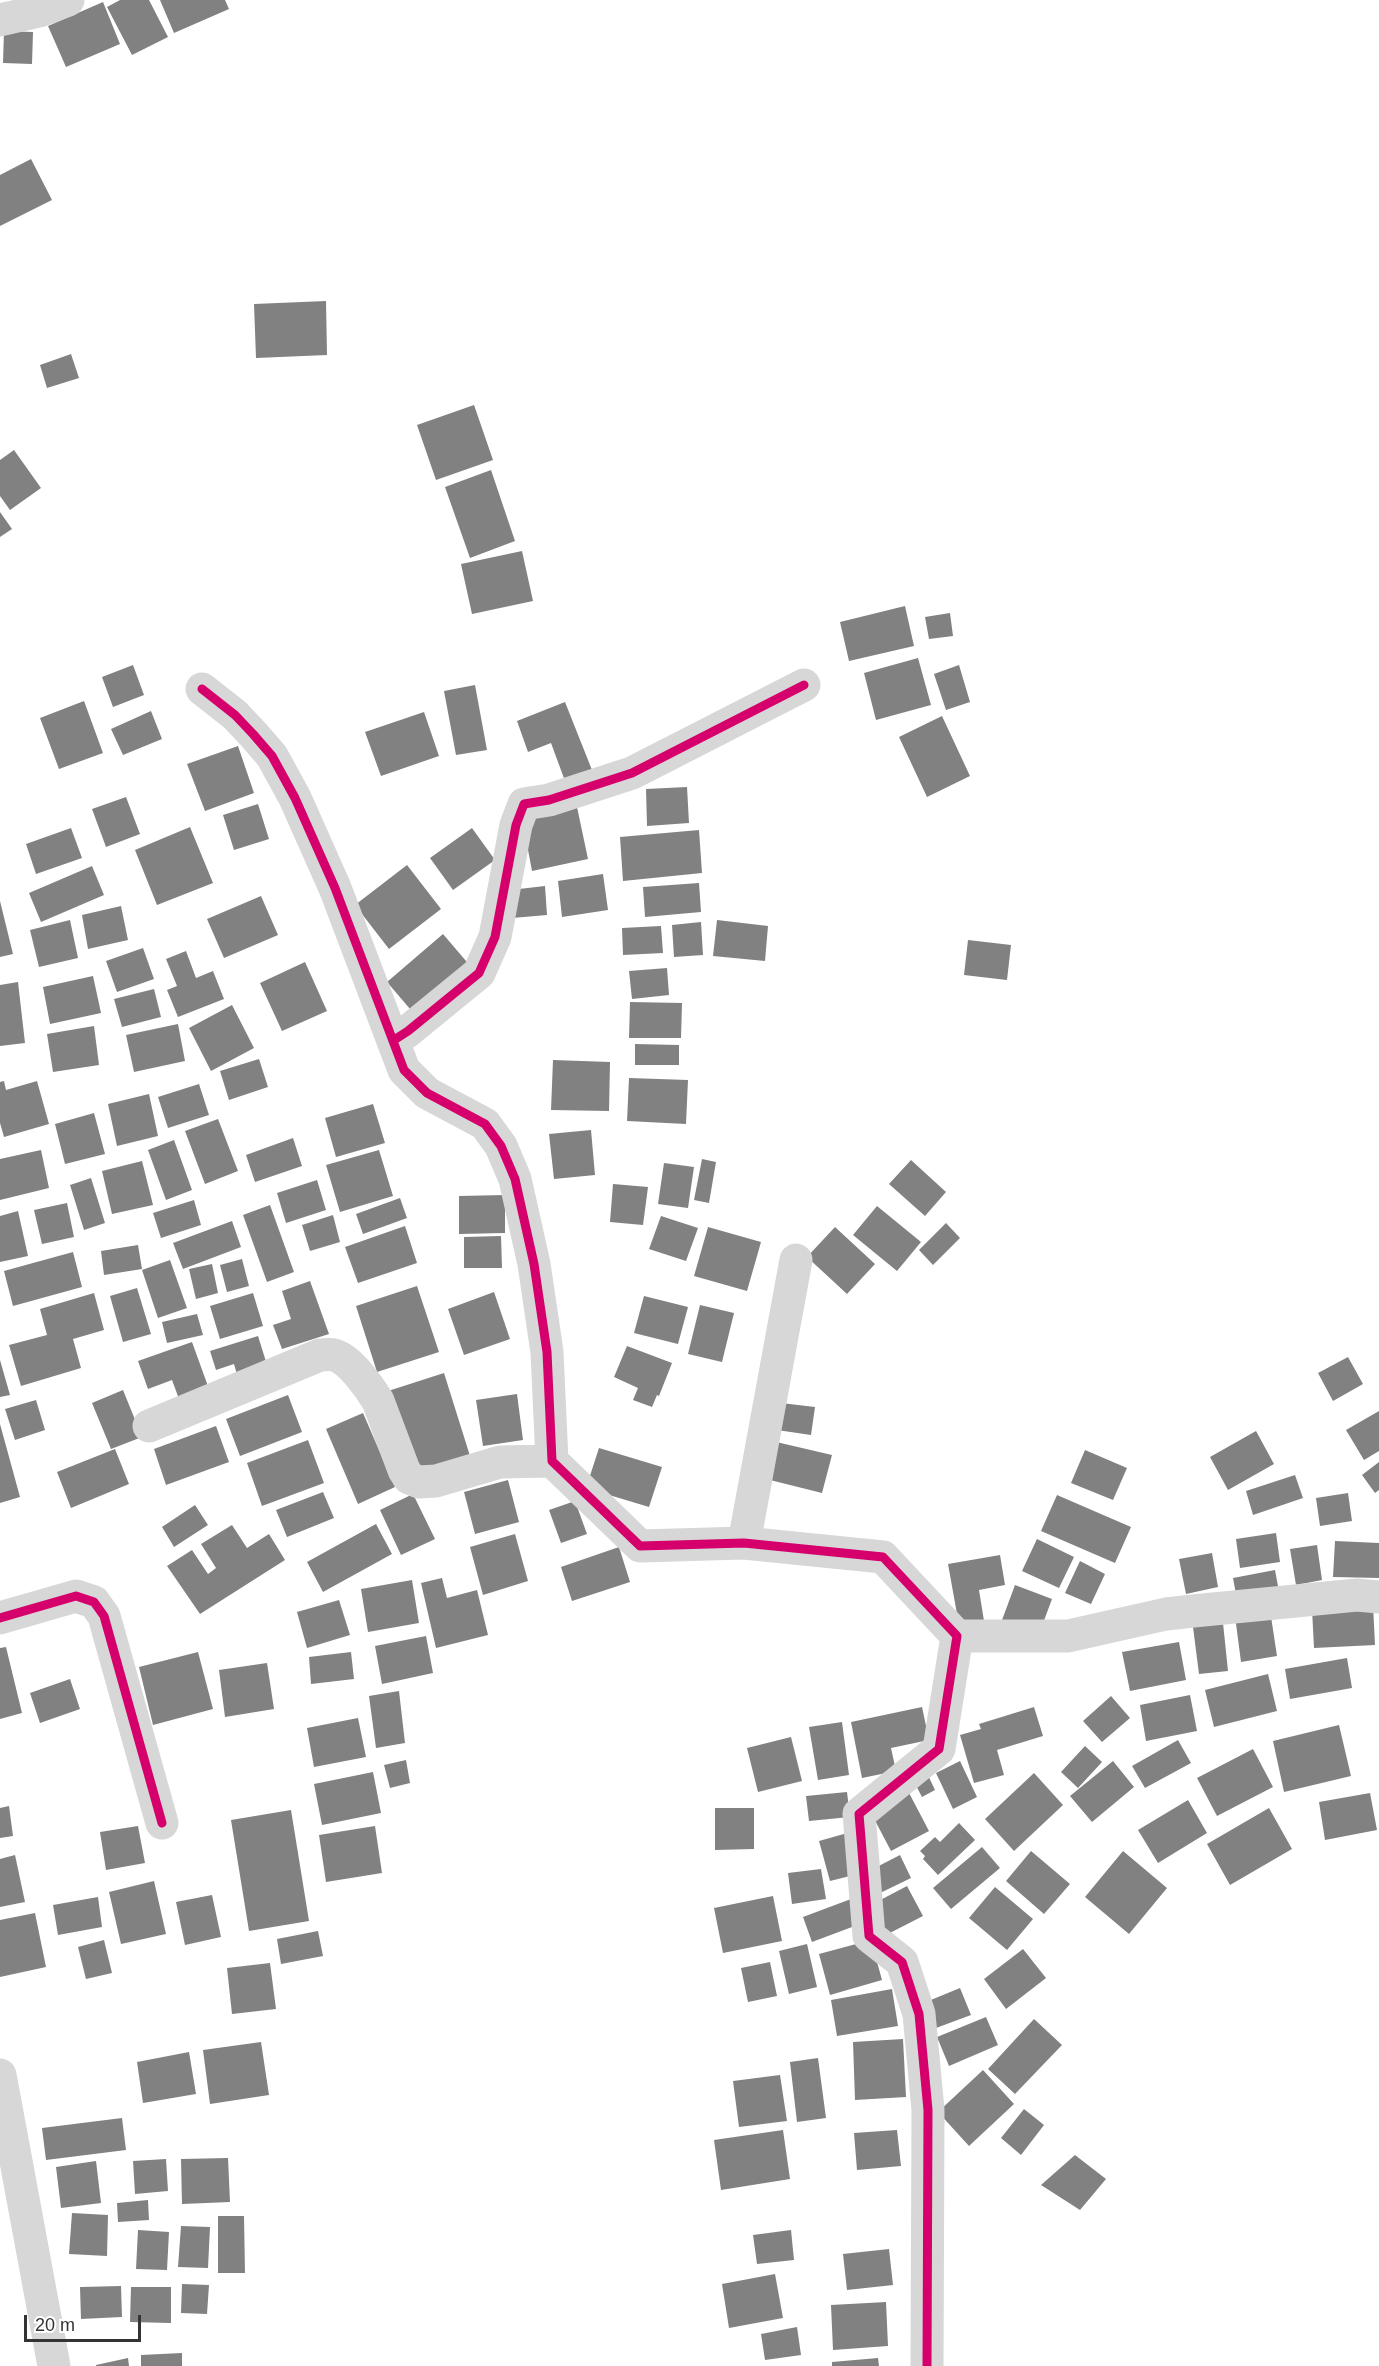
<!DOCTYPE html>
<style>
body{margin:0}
#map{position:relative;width:1379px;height:2366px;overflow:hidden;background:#fff;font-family:Arial,sans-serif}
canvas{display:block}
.scale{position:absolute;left:24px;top:2315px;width:117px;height:27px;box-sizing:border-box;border:3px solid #333;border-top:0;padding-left:8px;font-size:18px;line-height:21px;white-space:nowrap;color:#333;-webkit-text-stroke:4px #fff;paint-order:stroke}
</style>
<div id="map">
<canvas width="1379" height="2366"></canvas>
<div class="scale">20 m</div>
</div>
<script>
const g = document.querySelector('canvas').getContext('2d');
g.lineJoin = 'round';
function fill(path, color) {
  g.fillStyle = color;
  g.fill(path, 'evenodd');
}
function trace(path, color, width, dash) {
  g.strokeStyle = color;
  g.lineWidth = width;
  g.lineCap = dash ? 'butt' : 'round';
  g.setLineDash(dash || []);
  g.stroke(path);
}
fill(new Path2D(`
 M120 0H149L168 37 132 55 107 7Z
 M160 0H225L229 9 174 33Z
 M103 2 120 44 66 67 48 26Z
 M4 31 33 32 32 64 3 63Z
 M31 159 52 200 0 226V175Z
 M326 301 327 355 256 358 254 304Z
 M71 354 79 378 47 388 40 365Z
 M474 405 493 460 436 480 417 425Z
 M14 450 41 488 10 510 0 496V460Z
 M491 470 515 541 470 558 445 487Z
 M0 512 12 529 0 537Z
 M522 551 533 601 472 614 461 564Z
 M905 606 914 646 849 661 840 622Z
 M950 613 953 636 929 639 925 617Z
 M918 658 931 705 876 720 864 673Z
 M133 665 144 695 113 707 102 677Z
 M959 665 970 702 946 710 934 674Z
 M475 685 487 750 456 755 444 691Z
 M84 701 103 753 59 769 40 718Z
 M565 702 592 770 565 781 551 743 528 752 517 721Z
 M151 711 162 739 123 755 111 729Z
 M424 712 439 756 381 776 365 732Z
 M942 716 970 776 927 797 899 737Z
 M238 746 254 793 205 811 187 764Z
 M687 787 689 823 647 826 646 789Z
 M126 797 140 834 106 847 92 809Z
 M258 804 269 839 234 850 223 815Z
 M577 807 588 859 532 871 522 818Z
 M190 827 213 883 157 905 135 850Z
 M71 828 82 858 36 874 26 844Z
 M472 828 495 860 453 890 430 858Z
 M699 830 702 873 623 881 620 837Z
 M407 865 441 909 389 949 355 905Z
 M92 866 104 895 41 922 29 893Z
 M603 874 608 910 562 917 558 881Z
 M699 883 701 912 645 917 643 887Z
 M545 886 547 915 512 918 510 890Z
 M261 896 278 935 224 958 207 919Z
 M0 901 13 954 0 957Z
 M121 906 128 940 88 949 82 915Z
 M70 920 78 958 39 967 30 930Z
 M717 920 768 926 765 961 713 956Z
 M701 922 703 955 674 957 672 925Z
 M661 926 663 953 623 955 622 928Z
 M443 934 472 968 416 1016 387 982Z
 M968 940 1011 945 1007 980 964 975Z
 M143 948 154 979 117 992 106 961Z
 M186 951 196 978 213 971 224 999 178 1017 167 990 177 986 166 959Z
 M305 962 327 1011 282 1031 260 983Z
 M667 968 669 995 632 999 629 971Z
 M93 976 101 1013 50 1024 43 987Z
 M18 982 25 1043 0 1046V985Z
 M154 989 161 1017 122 1027 114 999Z
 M630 1002 682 1003 681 1038H629Z
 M232 1005 254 1048 211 1071 189 1028Z
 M178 1024 185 1061 134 1072 126 1035Z
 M94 1026 99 1065 53 1072 47 1034Z
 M635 1044 679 1045V1065H635Z
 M259 1059 268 1087 229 1100 220 1071Z
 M553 1060 610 1062 609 1111 551 1110Z
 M629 1078 688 1080 686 1124 627 1121Z
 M4 1081 6 1090 37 1081 49 1124 4 1137 0 1123V1082Z
 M199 1084 209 1115 168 1128 158 1097Z
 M149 1094 158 1136 117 1146 108 1104Z
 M373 1104 385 1143 336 1157 325 1118Z
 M94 1113 105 1154 65 1164 55 1124Z
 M218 1119 238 1171 205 1184 185 1131Z
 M591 1130 595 1175 554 1179 549 1134Z
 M293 1138 302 1166 255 1182 246 1155Z
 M174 1140 192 1190 166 1200 148 1150Z
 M41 1150 49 1188 0 1200V1159Z
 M379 1150 393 1196 340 1212 326 1165Z
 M702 1159 716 1162 709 1203 694 1200Z
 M911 1160 946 1192 925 1216 889 1184Z
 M142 1161 153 1205 112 1214 102 1171Z
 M664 1163 694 1167 688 1208 658 1204Z
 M91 1178 105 1223 84 1230 70 1185Z
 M317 1180 326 1210 286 1223 277 1193Z
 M613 1184 648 1187 643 1225 610 1222Z
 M505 1195V1233L459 1234V1196Z
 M400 1198 407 1218 363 1234 356 1214Z
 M194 1200 201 1225 161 1238 153 1213Z
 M67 1203 74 1237 42 1244 34 1210Z
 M270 1205 294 1272 267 1282 243 1215Z
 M877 1206 921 1242 897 1271 853 1235Z
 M18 1211 28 1256 0 1262V1216Z
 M333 1215 340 1242 310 1251 302 1225Z
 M661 1216 698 1228 686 1261 649 1249Z
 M232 1221 241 1247 183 1269 173 1243Z
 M946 1223 960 1238 933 1265 919 1250Z
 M405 1226 417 1263 358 1283 345 1247Z
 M708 1227 761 1242 747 1291 694 1276Z
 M835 1227 875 1264 847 1294 807 1257Z
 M501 1236 502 1268H464V1237Z
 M138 1245 142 1269 104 1275 101 1251Z
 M73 1252 82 1287 13 1306 4 1271Z
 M242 1259 249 1286 227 1292 220 1265Z
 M170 1260 187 1308 158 1318 142 1270Z
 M212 1264 218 1293 196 1299 189 1269Z
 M310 1281 329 1334 282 1349 273 1325 291 1319 282 1291Z
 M417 1286 439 1352 377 1372 356 1306Z
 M137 1288 151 1334 123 1342 110 1296Z
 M494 1292 510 1339 464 1355 448 1309Z
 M94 1293 104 1330 73 1339 81 1368 21 1386 9 1345 47 1335 40 1309Z
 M253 1293 263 1326 220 1339 210 1306Z
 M644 1296 688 1307 678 1344 634 1333Z
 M700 1305 734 1313 722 1362 688 1354Z
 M197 1314 203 1335 167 1343 162 1322Z
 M258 1336 268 1368 238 1378 234 1364 216 1370 210 1351Z
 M192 1342 209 1389 179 1399 172 1380 148 1389 138 1361Z
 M627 1346 672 1363 659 1396 657 1395 652 1407 633 1400 638 1388 614 1377Z
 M1348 1357 1363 1384 1333 1401 1318 1373Z
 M0 1360 10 1395 0 1397Z
 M444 1373 470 1456 411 1474 385 1392Z
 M123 1390 142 1437 111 1449 92 1403Z
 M517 1394 523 1440 483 1446 476 1400Z
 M288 1395 302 1432 240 1456 226 1419Z
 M36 1400 45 1430 15 1440 5 1409Z
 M781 1403 815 1407 811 1435 777 1430Z
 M1379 1411V1451L1364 1460 1346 1430Z
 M363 1413 395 1487 358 1504 326 1429Z
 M0 1424 20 1497 0 1503Z
 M216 1426 229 1462 166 1485 154 1449Z
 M1256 1431 1274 1464 1228 1490 1210 1457Z
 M308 1440 324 1483 262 1506 247 1463Z
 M772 1441 832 1455 822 1493 762 1478Z
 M599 1448 662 1467 649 1507 586 1488Z
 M115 1449 129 1484 71 1508 57 1472Z
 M1085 1450 1127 1468 1113 1500 1071 1483Z
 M1379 1462V1490L1375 1493 1362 1475Z
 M1295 1475 1303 1498 1253 1515 1246 1491Z
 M508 1480 519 1522 475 1534 464 1492Z
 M323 1492 334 1518 287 1537 276 1510Z
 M1348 1493 1352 1521 1320 1526 1316 1498Z
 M413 1494 435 1539 401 1555 380 1510Z
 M1057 1495 1131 1527 1115 1563 1041 1531Z
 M575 1501 587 1534 561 1543 549 1510Z
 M195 1505 208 1525 174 1547 162 1527Z
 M376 1524 392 1554 323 1592 307 1562Z
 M232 1525 247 1548 269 1534 285 1560 200 1614 167 1566 192 1550 208 1574 216 1568 201 1544Z
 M1276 1533 1280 1562 1240 1568 1236 1539Z
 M515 1534 528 1581 483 1595 470 1547Z
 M1037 1539 1074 1557 1059 1588 1022 1571Z
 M1335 1541 1379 1543V1578L1333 1577Z
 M1317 1545 1322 1580 1296 1585 1290 1549Z
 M619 1547 630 1582 572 1601 561 1567Z
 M1212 1553 1218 1587 1186 1594 1179 1559Z
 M1000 1555 1005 1585 979 1590 984 1621 959 1625 948 1564Z
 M1080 1561 1105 1574 1091 1604 1065 1593Z
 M1275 1570 1280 1597 1238 1605 1233 1578Z
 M442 1578 447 1598 477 1590 488 1635 436 1648 421 1583Z
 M412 1580 419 1623 368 1632 361 1589Z
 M1015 1585 1052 1599 1039 1634 1002 1620Z
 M339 1600 350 1635 307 1648 297 1612Z
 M1373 1605 1375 1645 1314 1648 1312 1609Z
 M1270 1610 1277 1656 1241 1662 1235 1616Z
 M1223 1623 1228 1671 1199 1674 1193 1627Z
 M426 1636 433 1673 382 1684 375 1646Z
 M1179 1642 1186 1680 1130 1691 1122 1652Z
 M6 1647 22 1713 0 1719V1648Z
 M198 1652 213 1709 153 1725 139 1667Z
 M351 1652 354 1679 311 1684 309 1657Z
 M1347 1658 1352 1688 1290 1699 1285 1669Z
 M267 1663 274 1709 225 1717 219 1670Z
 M1268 1674 1277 1711 1214 1727 1205 1690Z
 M70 1679 80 1709 40 1723 30 1693Z
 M399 1691 405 1743 376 1748 369 1696Z
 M1190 1695 1197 1731 1146 1741 1140 1705Z
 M1111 1696 1130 1718 1102 1742 1083 1721Z
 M922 1707 929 1740 891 1748 896 1771 862 1778 851 1722Z
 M1034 1707 1043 1736 997 1750 1004 1775 974 1783 960 1735 981 1729 979 1724Z
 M358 1718 366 1757 314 1767 307 1728Z
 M842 1722 849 1775 818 1780 809 1727Z
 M1339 1725 1351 1776 1284 1792 1273 1741Z
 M791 1737 802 1781 758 1792 747 1748Z
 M1178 1740 1191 1763 1145 1788 1132 1766Z
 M1085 1746 1102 1762 1078 1788 1061 1772Z
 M1253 1749 1273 1787 1217 1816 1197 1778Z
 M406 1760 410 1783 390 1788 384 1765Z
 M960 1761 977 1797 953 1809 936 1773Z
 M1113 1761 1134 1787 1092 1822 1070 1796Z
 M925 1769 935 1790 922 1797 911 1776Z
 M373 1772 381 1813 322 1825 314 1784Z
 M1034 1773 1063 1805 1014 1851 985 1819Z
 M908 1791 929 1831 891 1851 870 1811Z
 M847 1792 850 1817 809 1821 806 1796Z
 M1370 1793 1377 1830 1325 1840 1319 1802Z
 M1188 1800 1207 1833 1158 1863 1138 1830Z
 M9 1806 13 1836 0 1838V1808Z
 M715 1808H754V1849L715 1850Z
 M1269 1808 1292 1849 1230 1885 1207 1844Z
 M291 1810 309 1921 249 1931 231 1820Z
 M959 1823 975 1840 938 1875 923 1859 925 1856 920 1851 935 1837 940 1842Z
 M138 1826 145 1863 106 1870 100 1832Z
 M375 1826 382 1873 326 1882 319 1835Z
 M851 1832 862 1873 830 1881 819 1841Z
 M982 1847 1000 1868 951 1909 933 1888Z
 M1031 1851 1070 1884 1044 1914 1006 1881Z
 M1123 1851 1167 1888 1129 1934 1085 1897Z
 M15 1855 25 1902 0 1907V1859Z
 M900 1855 911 1878 878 1894 867 1872Z
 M821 1869 826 1899 792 1904 788 1873Z
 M154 1881 166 1934 121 1944 109 1892Z
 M907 1886 923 1916 882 1937 867 1907Z
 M995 1887 1033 1919 1007 1950 969 1918Z
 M212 1895 221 1937 185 1945 176 1902Z
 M773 1896 782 1941 723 1953 714 1908Z
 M98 1897 102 1927 58 1935 53 1905Z
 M851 1899 860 1924 812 1942 803 1917Z
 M35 1913 46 1967 0 1977V1920Z
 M318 1931 323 1956 281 1964 277 1939Z
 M104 1940 112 1973 86 1979 78 1947Z
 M871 1940 882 1980 830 1995 819 1954Z
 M807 1944 817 1987 789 1994 779 1951Z
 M1023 1949 1046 1978 1006 2009 984 1979Z
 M770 1962 777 1996 748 2002 741 1968Z
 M270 1963 276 2009 232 2014 227 1968Z
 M960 1988 971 2015 936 2028 926 2002Z
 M892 1989 898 2026 837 2036 831 2000Z
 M986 2017 998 2045 949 2066 937 2037Z
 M1034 2019 1062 2045 1015 2094 988 2069Z
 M903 2039 906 2097 855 2100 853 2042Z
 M261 2042 269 2095 210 2104 203 2050Z
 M189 2052 196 2094 143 2103 137 2062Z
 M818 2058 826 2118 797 2122 790 2062Z
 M983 2070 1014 2104 969 2146 938 2112Z
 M780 2075 787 2121 739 2127 733 2081Z
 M1024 2109 1044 2125 1021 2155 1001 2138Z
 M122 2118 126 2150 46 2160 42 2128Z
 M783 2130 790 2179 721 2190 714 2140Z
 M897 2130 901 2166 857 2170 854 2133Z
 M1075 2155 1106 2179 1080 2210 1041 2185Z
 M228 2158 230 2202 182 2204 181 2159Z
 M166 2159 168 2191 135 2194 133 2161Z
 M96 2161 101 2203 61 2208 56 2167Z
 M148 2200 149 2220 118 2222 117 2203Z
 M72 2213 108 2215 107 2256 69 2254Z
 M218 2216H244L245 2273H218Z
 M181 2226 210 2227 208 2268 178 2267Z
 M138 2230 169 2232 167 2270 136 2269Z
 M791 2230 794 2260 757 2264 753 2235Z
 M889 2249 893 2285 847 2290 843 2254Z
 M775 2274 783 2318 729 2328 722 2284Z
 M182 2284 209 2285 207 2314 181 2313Z
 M121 2286 122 2317 81 2319 80 2287Z
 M131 2287H171V2323L130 2322Z
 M886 2302 888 2346 833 2350 831 2305Z
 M797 2327 801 2355 765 2360 761 2334Z
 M182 2353V2366H141V2355Z
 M128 2358 129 2366H96V2365Z
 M878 2358 879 2366H832V2362Z`), '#818181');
trace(new Path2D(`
 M0 20 39 11 68 0
 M202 689 235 715 253 734 272 756 295 798 335 888 404 1070 427 1093 485 1124 501 1146 515 1179 534 1264 547 1352 552 1461 640 1546 744 1543 883 1557 957 1636 939 1749 859 1814 869 1936 902 1962 919 2014 928 2110 927 2366
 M394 1040 408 1031 479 973 495 937 516 825 524 804 549 800 632 773 804 685
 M149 1426 320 1355C324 1355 330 1354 334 1355 350 1359 370 1388 378 1401L404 1470 409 1478 419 1482 436 1481 500 1462 552 1461
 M744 1543 796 1260
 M0 1618 76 1596 94 1602 104 1616 162 1823
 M957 1636H1068L1166 1614 1193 1611 1357 1595 1379 1597
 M0 2075 54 2366`), '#d7d7d7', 33);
trace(new Path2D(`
 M202 689 235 715 253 734 272 756 295 798 335 888 404 1070 427 1093 485 1124 501 1146 515 1179 534 1264 547 1352 552 1461 640 1546 744 1543 883 1557 957 1636 939 1749 859 1814 869 1936 902 1962 919 2014 928 2110 927 2366
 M394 1040 408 1031 479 973 495 937 516 825 524 804 549 800 632 773 804 685
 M0 1618 76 1596 94 1602 104 1616 162 1823`), '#d6006c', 9);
</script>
